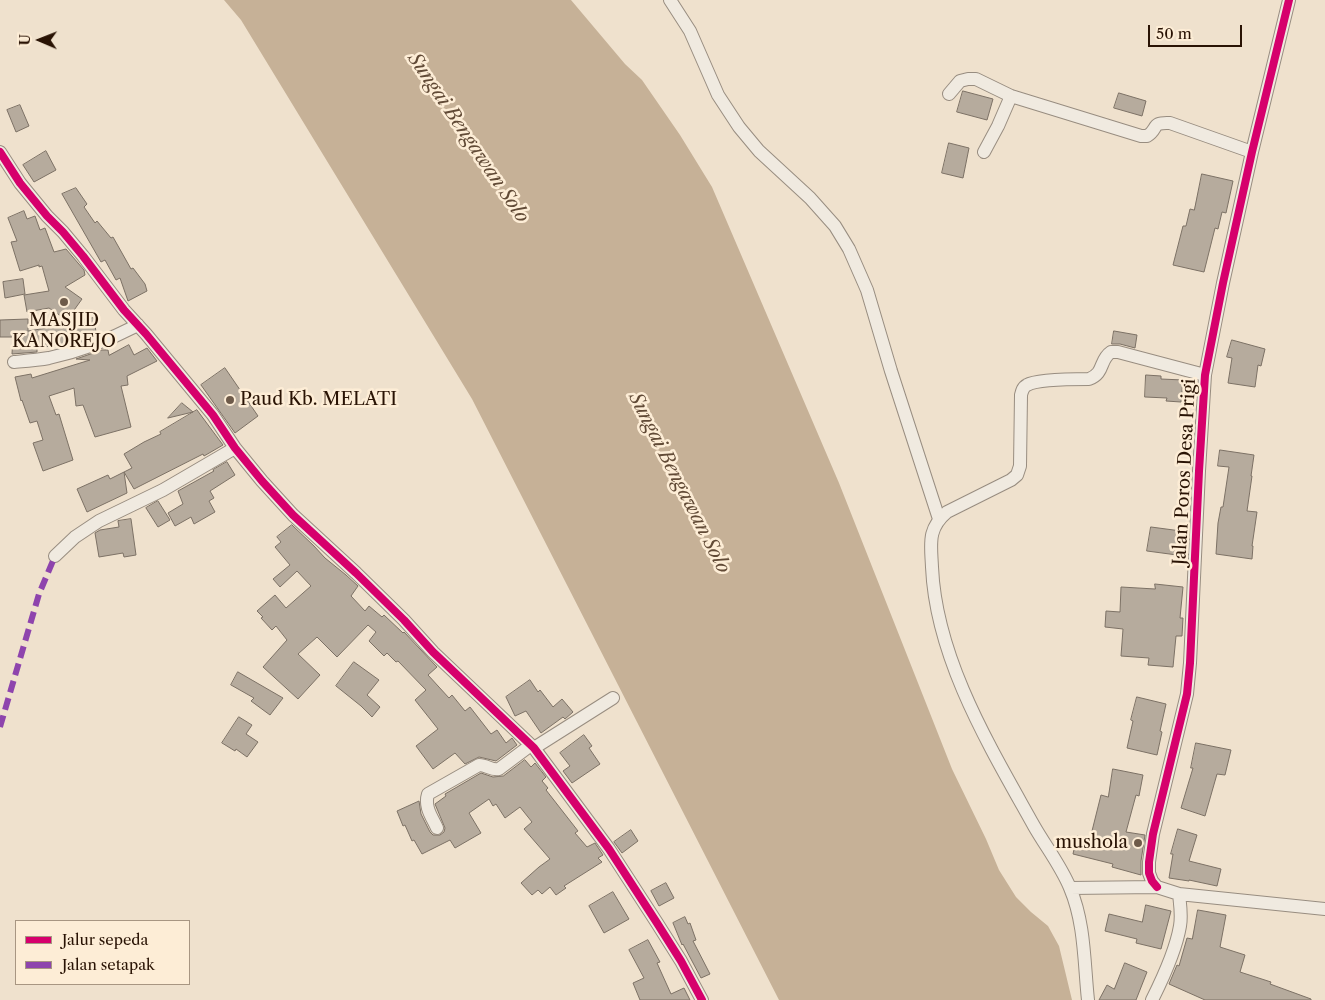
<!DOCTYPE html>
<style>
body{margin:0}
#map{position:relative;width:1325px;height:1000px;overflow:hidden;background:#efe1cd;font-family:"Libre Caslon Text",serif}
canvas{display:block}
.legend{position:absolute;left:15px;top:920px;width:175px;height:65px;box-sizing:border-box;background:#fdedd6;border:1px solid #a89682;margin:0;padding:6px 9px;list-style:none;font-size:15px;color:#291304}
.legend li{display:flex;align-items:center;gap:10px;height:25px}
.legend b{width:25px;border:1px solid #a89682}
.north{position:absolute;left:15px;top:15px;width:50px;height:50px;-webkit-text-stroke:4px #fdedd6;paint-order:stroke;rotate:271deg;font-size:14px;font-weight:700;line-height:20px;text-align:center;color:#291304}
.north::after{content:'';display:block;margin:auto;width:18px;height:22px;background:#291304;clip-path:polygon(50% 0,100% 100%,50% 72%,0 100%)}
.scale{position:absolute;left:1148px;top:25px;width:94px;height:22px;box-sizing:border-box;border:2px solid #291304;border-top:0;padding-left:6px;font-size:15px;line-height:18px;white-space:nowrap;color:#291304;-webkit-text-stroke:4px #fdedd6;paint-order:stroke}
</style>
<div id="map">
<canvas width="1325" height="1000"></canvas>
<ul class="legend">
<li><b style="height:6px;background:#d6006c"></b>Jalur sepeda</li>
<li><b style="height:6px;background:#8e44ad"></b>Jalan setapak</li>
</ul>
<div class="north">U</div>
<div class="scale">50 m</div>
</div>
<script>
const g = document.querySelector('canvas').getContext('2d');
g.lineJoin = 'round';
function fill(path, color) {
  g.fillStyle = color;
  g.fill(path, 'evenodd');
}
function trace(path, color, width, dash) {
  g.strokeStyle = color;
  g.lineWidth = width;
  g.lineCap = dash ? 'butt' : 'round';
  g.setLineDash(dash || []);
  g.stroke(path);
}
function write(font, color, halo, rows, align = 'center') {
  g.font = font + ' "Libre Caslon Text",serif';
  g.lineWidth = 5;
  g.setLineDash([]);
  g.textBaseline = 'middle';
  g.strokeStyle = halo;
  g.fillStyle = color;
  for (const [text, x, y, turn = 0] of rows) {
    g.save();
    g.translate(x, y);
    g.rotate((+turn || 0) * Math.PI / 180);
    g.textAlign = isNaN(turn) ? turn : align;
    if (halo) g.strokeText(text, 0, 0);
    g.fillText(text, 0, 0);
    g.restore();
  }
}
fill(new Path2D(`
 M224 0H571L625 64 642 80 680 135 712 187 839 483 952 769 986 839 999 870 1016 897 1031 912 1048 926 1059 946 1072 1000H779L472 399 241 20Z`), '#c6b197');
const building = new Path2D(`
 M963 91 993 99 987 120 957 112Z
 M1119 93 1146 101 1142 116 1114 108Z
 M20 105 29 126 16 132 7 110Z
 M949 143 969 148 963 178 942 173Z
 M46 151 56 170 34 182 23 165Z
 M1202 174 1233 181 1226 213 1222 212 1218 229 1215 228 1204 272 1173 265 1183 226H1186L1190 209 1194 210Z
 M76 188 87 204 84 207 95 223 97 221 111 238 113 237 131 269 133 268 145 284 147 291 128 301 120 278 116 280 105 260 101 262 62 194Z
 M24 211 27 219 35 216 40 230 45 228 54 252 66 249 84 270 85 275 65 287 82 299 67 320 49 308 27 312 24 295 49 291 42 266 39 267V265L20 271 11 242 17 241 8 218Z
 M23 279 25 294 5 298 3 282Z
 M94 318 96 332 82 334V340L65 346V344L37 348V352L12 354 13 337H0V320L28 319V331L72 324 69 322Z
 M1114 331 1137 335 1135 348 1120 344H1112Z
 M1232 340 1265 349 1261 366 1258 365 1255 387 1228 383 1232 358 1227 357Z
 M129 345 134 355 147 348 157 361 127 376 128 385 121 386 131 427 95 437 83 405 76 406 74 388 49 396 56 415 59 414 73 460 43 471 33 443 43 440 37 421 30 423 22 400 21 401 15 377 31 374 32 378 90 360 76 359 102 350H108L109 355Z
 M225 368 258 416 235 433 201 385Z
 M1146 375 1161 376V379L1183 380 1181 402 1166 401 1167 398 1145 397Z
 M182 403 193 412 168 418Z
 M197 410 223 445 204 456 203 454 134 489 124 472 127 493 87 512 77 489 108 475 110 479 132 468 124 454 144 442 161 434 160 432Z
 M1220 450 1254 455 1251 476H1252L1247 511 1257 512 1252 546H1253L1252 559 1216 554 1218 523 1221 507H1223L1229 467 1218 466Z
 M227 462 235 475 210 491 214 498 209 501 215 512 194 524 191 517 175 526 168 513 183 504 178 491 214 471 213 470Z
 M158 501 170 520 158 527 146 508Z
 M131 519 136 555 124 557 123 553 99 557 95 533 100 530 119 527 118 521Z
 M292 525 314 546 325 558 346 575 358 586 351 596 365 611 369 606 382 617 384 615 403 633 404 632 436 666 437 667 428 675 449 698 452 695 465 711 470 707 491 734 497 730 506 743 512 738 517 745 496 761 479 757 465 764 455 753 433 769 416 746 438 729 415 700 426 690 398 661 396 662 387 653 384 656 369 641 376 632 368 625 337 657 317 637 298 654 320 675 298 699 263 667 287 640 276 626 272 630 261 618 263 617 257 611 275 595 286 608 311 586 297 571 280 587 273 579 290 565 275 547 281 542 277 537Z
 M1151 527 1181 531 1177 555 1147 551Z
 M1155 584 1183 587 1180 618H1183L1182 636H1176L1173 667 1148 665 1149 658 1121 656 1123 629 1105 627 1106 611 1120 612 1121 587 1155 589Z
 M354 662 379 680 367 695 380 707 372 717 361 706 336 686Z
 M238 672 283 698 270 715 251 701 254 698 231 685Z
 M530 680 538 692 540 690 553 707 562 699 573 712 565 719 563 717 541 733 526 711 515 716 506 697Z
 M1137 697 1166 704 1160 731 1162 732 1157 755 1127 748 1133 721 1131 720Z
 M239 717 252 725 246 734 258 742 247 757 236 749 235 751 222 743Z
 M584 735 592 746 589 748 600 764 572 783 563 771 570 766 560 753Z
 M1196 743 1231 750 1225 775 1217 774 1205 816 1181 808 1193 768H1191Z
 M525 760 531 767 535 763 546 777 542 781 548 788 546 790 578 831 575 833 587 847 595 843 603 855 598 858 602 862 564 886 566 888 556 895 550 887 542 894 538 890 532 895 521 883 539 867 550 859 524 829 532 822 520 807 505 818 496 804 493 806 489 799 469 813 481 833 455 848 450 840 422 854 414 840 412 841 405 825 403 826 397 811 419 801 421 814 430 832 433 835H440L444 832 445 828 435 804 446 796 445 794 481 773 493 777 503 776Z
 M1113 769 1143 775 1139 796 1136 795 1126 832 1145 835 1141 861V875L1112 867 1113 864 1073 854 1077 836 1090 839 1101 795 1108 797Z
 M1178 829 1197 835 1189 861 1221 869 1217 886 1189 880V881L1169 878 1173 854H1171Z
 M631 830 638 841 622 853 614 842Z
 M666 883 674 898 659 906 651 891Z
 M613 892 629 919 604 933 589 906Z
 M1146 905 1171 911 1161 949 1136 943 1137 939 1105 931 1109 914 1142 922Z
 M1198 910 1226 915 1220 947 1245 955 1240 972 1271 982 1270 984 1311 999V1000H1205L1169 984 1177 965 1179 966 1187 938 1192 939Z
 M685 917 688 924 690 923 696 940 693 941 710 974 701 978 683 944 682 945 673 923Z
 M648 940 660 962 657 963 671 994 684 988 690 1000H640L633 983 644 978 629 950Z
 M1125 963 1147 972 1136 1000H1099L1107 985 1114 989Z`);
fill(building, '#b6ab9d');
trace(building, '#7c7165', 1);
const minor = new Path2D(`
 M670 0 690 31 718 95 739 127 759 151 810 198 835 226 849 249 867 290 891 371 939 519
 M949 94 960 81 968 79H976L1011 96 1141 136H1147C1159 129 1150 122 1170 123L1252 152
 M0 152 20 183 47 216 63 232 83 256 124 310 146 334 213 415 235 448 262 481 293 515 356 573 404 620 433 652 534 748 609 849 657 923 681 961 702 1000
 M984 152 998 126 1011 96
 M14 362C25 361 38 360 49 358 81 351 109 340 138 325
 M55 556 75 537 99 521 163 490 235 448
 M534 748 613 698
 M437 828C432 817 424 807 428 794L479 765C487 765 492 771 499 769L531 745
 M1157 887 1152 881 1149 873V862L1153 834 1187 694 1190 663 1199 471 1205 375 1223 283 1252 152 1289 0
 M1070 888 1157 887 1179 894 1325 909
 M1088 1000C1084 963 1085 923 1070 888 1061 866 1046 847 1034 826 990 747 936 659 932 567 931 544 927 529 947 512L1011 480 1017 475 1020 466 1021 395C1022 391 1023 387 1027 385 1037 379 1076 379 1089 379 1105 373 1099 360 1111 352H1118L1205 375
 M1152 1000C1163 978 1176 950 1180 926 1182 915 1180 904 1179 894`);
trace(minor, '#988d80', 14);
trace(minor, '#f0eae0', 12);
trace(new Path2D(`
 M0 727 39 594 55 556`), '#8e44ad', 6, [12, 6]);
trace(new Path2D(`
 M0 152 20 183 47 216 63 232 83 256 124 310 146 334 213 415 235 448 262 481 293 515 356 573 404 620 433 652 534 748 609 849 657 923 681 961 702 1000
 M1157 887 1152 881 1149 873V862L1153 834 1187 694 1190 663 1199 471 1205 375 1223 283 1252 152 1289 0`), '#d6006c', 8);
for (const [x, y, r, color] of [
 [64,302,5,"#6e5b4a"],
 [230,400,5,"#6e5b4a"],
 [1138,843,5,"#6e5b4a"]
]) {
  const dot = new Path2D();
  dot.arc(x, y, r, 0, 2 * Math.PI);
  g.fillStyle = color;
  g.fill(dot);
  trace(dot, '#fdedd6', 2);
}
write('18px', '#291304', '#fdedd6', [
 ["MASJID",64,321],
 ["KANOREJO",64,342],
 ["Paud Kb. MELATI",240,400,"left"],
 ["mushola",1128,843,"right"]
]);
write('18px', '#291304', '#fdedd6', [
 ["Jalan Poros Desa Prigi",1185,472,-87]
]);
write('italic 19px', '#614a36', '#fdedd6', [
 ["Sungai Bengawan Solo",468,138,56],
 ["Sungai Bengawan Solo",679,483,63]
]);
</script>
